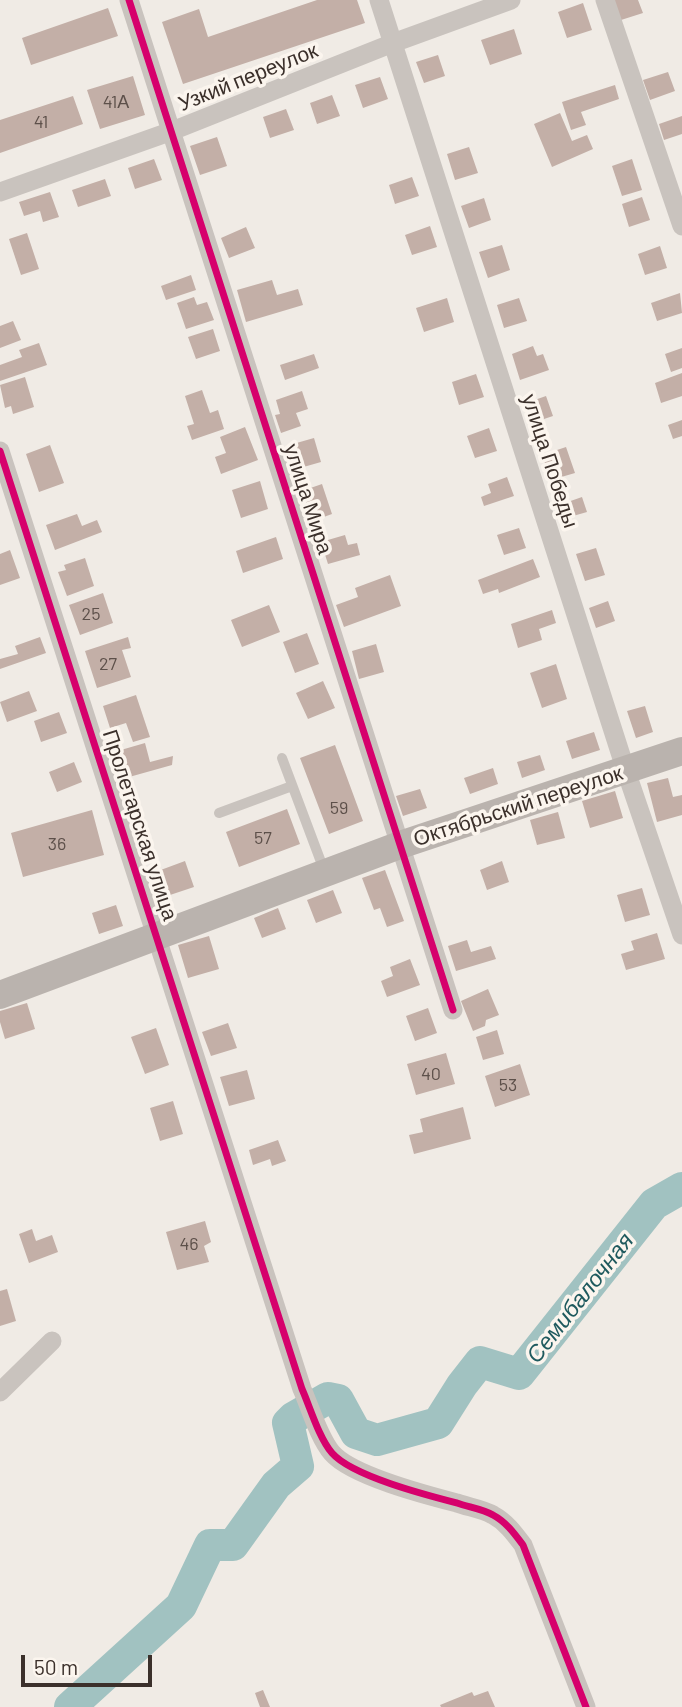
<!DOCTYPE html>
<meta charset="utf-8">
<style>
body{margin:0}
#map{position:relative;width:682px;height:1707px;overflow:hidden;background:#f0ebe5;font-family:Barlow,sans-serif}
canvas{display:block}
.scale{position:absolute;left:21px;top:1655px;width:131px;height:32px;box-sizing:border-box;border:4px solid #3b302b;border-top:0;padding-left:9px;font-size:21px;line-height:24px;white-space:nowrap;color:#3b302b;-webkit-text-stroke:5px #fbf5ee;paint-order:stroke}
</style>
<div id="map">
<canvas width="682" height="1707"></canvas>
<div class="scale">50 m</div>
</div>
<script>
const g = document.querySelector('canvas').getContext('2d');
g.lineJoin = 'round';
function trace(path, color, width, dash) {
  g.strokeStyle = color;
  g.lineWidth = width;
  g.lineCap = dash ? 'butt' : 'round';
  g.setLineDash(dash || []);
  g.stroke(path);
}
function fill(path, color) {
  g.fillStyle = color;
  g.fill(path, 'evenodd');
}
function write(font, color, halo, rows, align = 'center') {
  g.font = font + ' Barlow,sans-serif';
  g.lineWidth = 7;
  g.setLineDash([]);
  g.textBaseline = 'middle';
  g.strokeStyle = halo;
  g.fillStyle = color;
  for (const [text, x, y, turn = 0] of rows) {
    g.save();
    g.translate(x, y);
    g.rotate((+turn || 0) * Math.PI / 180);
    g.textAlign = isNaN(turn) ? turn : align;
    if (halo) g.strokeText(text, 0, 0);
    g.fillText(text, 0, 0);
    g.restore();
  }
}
trace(new Path2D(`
 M70 1707 181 1606 210 1545H233L276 1485 298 1466 288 1423 293 1418 328 1398 338 1400 356 1433 377 1440 438 1423 462 1385 480 1362 519 1374 654 1204 682 1188`), '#a1c2c1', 32);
fill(new Path2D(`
 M317 0H357L365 23 183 84 162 22 199 9 208 37Z
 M614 0H638L643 13 621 20Z
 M583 3 592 30 567 38 558 12Z
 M108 8 118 36 31 65 22 38Z
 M514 29 522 54 490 65 481 40Z
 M438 55 445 76 424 83 416 62Z
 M668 72 675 91 650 100 643 80Z
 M133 76 145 115 100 129 87 90Z
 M380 77 388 99 363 108 355 85Z
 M615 85 619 99 581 112 586 125 571 130 562 102Z
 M332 95 340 116 317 124 310 103Z
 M73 96 83 124 0 153V120Z
 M286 109 294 130 270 138 263 117Z
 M560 113 572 141 587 135 593 149 552 167 534 124Z
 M682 116V134L664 140 659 124Z
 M217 137 227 166 200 175 190 146Z
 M469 147 478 173 455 180 447 154Z
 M154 159 162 180 135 189 128 168Z
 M632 159 642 190 622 196 612 166Z
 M412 177 419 196 395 204 389 185Z
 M105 179 111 196 78 207 72 190Z
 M50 192 59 217 43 222 40 211 24 216 19 202Z
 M642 197 650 220 629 227 622 204Z
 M484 198 491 220 469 228 461 206Z
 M430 226 437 247 412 255 405 235Z
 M246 227 255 248 229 258 221 238Z
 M27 233 39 269 21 275 9 239Z
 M502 245 510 270 488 278 479 252Z
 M660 246 667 268 645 275 638 254Z
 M191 275 196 290 166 300 161 286Z
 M272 280 277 295 298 289 303 305 246 322 237 290Z
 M680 293 682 313 657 321 651 303Z
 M194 297 197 305 207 302 214 320 186 329 177 303Z
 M447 298 454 322 424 332 416 308Z
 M519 298 527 321 504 328 497 305Z
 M13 321 21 340 0 348V326Z
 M213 329 220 351 196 359 188 337Z
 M39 343 47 365 0 381V365L22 357 19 350Z
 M533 346 537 356 543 354 549 370 520 380 512 354Z
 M682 348V368L671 372 665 354Z
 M314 354 319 368 285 380 280 365Z
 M682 373V396L661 403 655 383Z
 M476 374 484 397 459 405 452 382Z
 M25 377 34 407 13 414 11 406 5 408 0 385Z
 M202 390 210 413 218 410 224 429 192 440 187 426 194 424 185 396Z
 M302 391 308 409 296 413 301 426 281 433 275 415 280 414 276 400Z
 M546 396 553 416 532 423 526 403Z
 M682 420V436L673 439 668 425Z
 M245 427 258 460 221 474 215 457 226 453 220 437Z
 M489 428 497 451 475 458 467 436Z
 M314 438 321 462 293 470 286 446Z
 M50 445 64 483 39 492 26 454Z
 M566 447 575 473 551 480 542 455Z
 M507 477 514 496 484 506 481 497 491 493 488 484Z
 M260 481 268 509 241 518 232 490Z
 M322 484 332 514 310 522 299 492Z
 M582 497 587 512 566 518 562 504Z
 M77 514 82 526 97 520 102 532 55 550 46 525Z
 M519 528 526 548 504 555 497 535Z
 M345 535 348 545 357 543 360 555 328 564 321 542Z
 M276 537 283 559 243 573 236 551Z
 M596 548 605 575 585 581 576 554Z
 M10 550 20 578 0 585V554Z
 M85 558 94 586 67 596 58 572 66 570 64 565Z
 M533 559 540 577 499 593 498 589 483 594 478 580Z
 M390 575 401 606 344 627 336 605 358 597 355 588Z
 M103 593 113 623 80 635 69 605Z
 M608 601 615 621 596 628 589 608Z
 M269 605 280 632 242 647 231 620Z
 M552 610 556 623 539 629 542 640 518 648 511 624Z
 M307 633 319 664 295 673 283 642Z
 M40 637 46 653 0 669V659L18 654 15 646Z
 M128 637 131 648 122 650 131 677 97 688 85 651Z
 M376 644 384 672 359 679 352 651Z
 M556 664 567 699 542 708 530 673Z
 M323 681 335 708 308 719 296 693Z
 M29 691 37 711 7 722 0 702Z
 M136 695 150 737 133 742 126 723 110 728 103 706Z
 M645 706 653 732 636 738 627 711Z
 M59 712 67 733 41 742 34 721Z
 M594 732 600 750 572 759 566 741Z
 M145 743 150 762 173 756 172 765 122 779 114 752Z
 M335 745 363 821 329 834 300 758Z
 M540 755 545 770 522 778 517 762Z
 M74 762 82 782 57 792 49 772Z
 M493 768 498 784 470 794 464 778Z
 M668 778 673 797 682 795V815L657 822 647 783Z
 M420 789 427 808 403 816 396 796Z
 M615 791 623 818 590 828 582 801Z
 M287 809 300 844 239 867 226 832Z
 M92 810 104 855 23 877 11 833Z
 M558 812 565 838 537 845 530 820Z
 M185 861 194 887 167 896 158 871Z
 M502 861 509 882 487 890 480 870Z
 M385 870 404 921 387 927 380 908 374 910 362 878Z
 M642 888 650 915 625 922 617 895Z
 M333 890 342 913 316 923 307 900Z
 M116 905 123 926 99 934 92 913Z
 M278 908 286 929 262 938 254 918Z
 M657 933 665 959 626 970 621 954 634 950 631 941Z
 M209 936 219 969 188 978 178 945Z
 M467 940 471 952 491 946 496 959 456 971 448 946Z
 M410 959 420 985 387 997 381 981 393 976 390 967Z
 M488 989 499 1015 486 1020 485 1026 473 1031 461 1001Z
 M27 1003 35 1029 5 1039 0 1022V1011Z
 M428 1008 437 1033 415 1041 406 1016Z
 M228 1023 237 1048 211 1056 202 1032Z
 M156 1028 169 1065 145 1074 131 1037Z
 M497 1030 504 1054 483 1060 476 1037Z
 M446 1053 455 1084 416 1095 407 1064Z
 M520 1064 530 1095 495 1107 485 1076Z
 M247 1070 255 1099 229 1106 220 1077Z
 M173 1101 183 1134 160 1141 150 1108Z
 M463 1107 471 1139 414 1154 409 1135 423 1132 420 1119Z
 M278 1140 286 1161 272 1166 270 1159 253 1165 249 1150Z
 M205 1221 211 1242 204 1246 209 1262 177 1270 166 1232Z
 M32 1229 36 1241 52 1235 58 1252 29 1263 19 1234Z
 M7 1289 16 1321 0 1326V1291Z
 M263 1690 270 1707H260L255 1693Z
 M488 1691 495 1707H441L440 1705 472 1692 474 1696Z`), '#c3afa7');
trace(new Path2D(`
 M282 758 324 870
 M219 813 292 786`), '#c9c3be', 10);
trace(new Path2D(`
 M129 0 453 1010
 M379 0 626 771 682 935
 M605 0 682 226
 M0 192 172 131 393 43 511 0
 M0 451 302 1389C310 1407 319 1438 332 1453 352 1476 426 1495 457 1503 468 1507 483 1509 493 1515 506 1522 514 1533 523 1545L586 1707
 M0 1392 52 1341`), '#c9c3be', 19);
trace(new Path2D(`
 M0 995 400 845 682 751`), '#bab3ae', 28);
trace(new Path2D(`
 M129 0 453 1010
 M0 451 302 1389C310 1407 319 1438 332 1453 352 1476 426 1495 457 1503 468 1507 483 1509 493 1515 506 1522 514 1533 523 1545L586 1707`), '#d6006c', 7);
write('18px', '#5d504a', null, [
 ["41А",116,102],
 ["41",41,122],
 ["25",91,614],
 ["27",108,664],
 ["59",339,808],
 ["57",263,838],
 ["36",57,844],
 ["40",431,1074],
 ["53",508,1085],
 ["46",189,1244]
]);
write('21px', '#3b302b', '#fbf5ee', [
 ["Узкий переулок",248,77,-22],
 ["улица Победы",550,461,72],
 ["улица Мира",308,499,72],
 ["Октябрьский переулок",518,806,-18],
 ["Пролетарская улица",140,825,72]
]);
write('italic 23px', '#1f5a5e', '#fbf5ee', [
 ["Семибалочная",580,1298,-52]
]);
</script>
